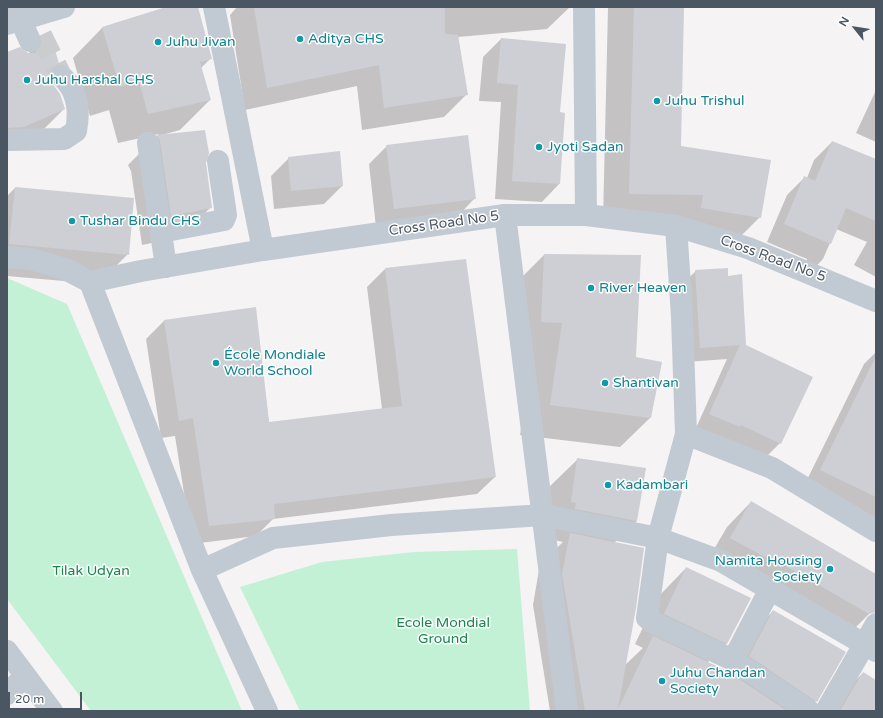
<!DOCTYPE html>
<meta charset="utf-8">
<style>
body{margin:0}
#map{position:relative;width:883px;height:718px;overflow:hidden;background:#f5f3f3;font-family:"Varela Round",sans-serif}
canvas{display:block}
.frame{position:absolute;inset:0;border:8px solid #4a5661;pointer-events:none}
.north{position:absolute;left:835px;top:8px;width:40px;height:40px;-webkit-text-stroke:3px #fff;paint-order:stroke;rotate:300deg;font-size:11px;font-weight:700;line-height:16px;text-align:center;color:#4a5661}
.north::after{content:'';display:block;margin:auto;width:14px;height:18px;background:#4a5661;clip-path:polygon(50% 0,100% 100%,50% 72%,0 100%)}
.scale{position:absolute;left:8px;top:692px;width:74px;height:18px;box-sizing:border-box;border:2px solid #4a5661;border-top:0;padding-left:5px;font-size:12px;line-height:14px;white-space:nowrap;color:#4a5661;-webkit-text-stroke:3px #fff;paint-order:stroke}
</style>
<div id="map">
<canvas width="883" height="718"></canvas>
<div class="frame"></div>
<div class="north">N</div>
<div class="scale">20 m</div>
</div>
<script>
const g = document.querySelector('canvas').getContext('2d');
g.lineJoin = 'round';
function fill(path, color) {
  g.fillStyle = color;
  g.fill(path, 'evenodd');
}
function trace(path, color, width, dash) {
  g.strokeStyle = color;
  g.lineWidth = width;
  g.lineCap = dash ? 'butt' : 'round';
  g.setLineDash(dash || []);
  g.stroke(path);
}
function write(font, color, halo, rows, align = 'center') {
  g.font = font + ' "Varela Round",sans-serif';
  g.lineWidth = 3;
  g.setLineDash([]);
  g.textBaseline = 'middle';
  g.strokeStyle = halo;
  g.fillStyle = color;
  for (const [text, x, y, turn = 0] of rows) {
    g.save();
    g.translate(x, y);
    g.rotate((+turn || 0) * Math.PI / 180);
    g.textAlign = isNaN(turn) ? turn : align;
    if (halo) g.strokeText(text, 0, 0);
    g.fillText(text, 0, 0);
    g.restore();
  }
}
fill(new Path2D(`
 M7 278 67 304 242 711H91L7 599Z
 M517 549 530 711H300L240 587 322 562 414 552Z`), '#c3f1d5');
fill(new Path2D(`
 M169 7H196L211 58 201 68 210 100 180 130 162 135 205 163 211 207 181 237 142 245 131 171 128 165 159 134 118 143 109 110 90 116 73 58 102 28Z
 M237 7H570L547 29 458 37 467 94 444 117 362 130 357 86 245 110 230 15Z
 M608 7H683L680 147 760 217 733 244 603 221Z
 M501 39 559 113V184L542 202 495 199 501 102 479 101 483 57Z
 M42 40 58 64 48 74V79L64 109 34 139 7 151V53L28 54Z
 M876 90V142L856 133Z
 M832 142 876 160V277L854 265 867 242 836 229 823 259 807 276V259L767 242 787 195 805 177 807 178 814 160Z
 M387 146 474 199 457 217 376 227 369 164Z
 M289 158 342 186 324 204 274 209 271 176Z
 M15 188 128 254 98 284 7 276V196Z
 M544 255 635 358 650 418 620 447 520 435 533 353 514 285Z
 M385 269 495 477 477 494 273 519 256 536 192 544 175 436 161 438 146 339 164 321 255 308 269 423 382 409 367 287Z
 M696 271 727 277 745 345 780 443 766 457 696 428 727 359 686 362 681 285Z
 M876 352V523L803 488 864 364Z
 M578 459 637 521 614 543 624 666 643 648 635 644 657 598 686 568 727 643 707 663 727 672 744 641 773 611 816 701 806 711H550L533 605 540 564 563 542 545 538 548 488Z
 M751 502 876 575V604L871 612 846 637 706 563 727 527Z
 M863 673 876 681V711H828L833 703Z`), '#0003');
fill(new Path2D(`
 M166 7H198L212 59 200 62 211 100 148 114 139 81 120 87 102 27Z
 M254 7H445V34L458 35 468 95 384 108 379 65 267 88Z
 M634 7H684L681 146 771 160 761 218 701 208 703 195 629 194Z
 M51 35 59 64 52 68 49 72V79L60 94 65 109 24 127 7 128V52L20 47 28 53H35L40 48 42 39Z
 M501 38 566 44 560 112 565 113 560 184 512 181 518 85 497 83Z
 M205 130 209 153 206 163 212 208 171 216 160 141 157 135Z
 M468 135 476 199 394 209 386 145Z
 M832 141 876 159V221L846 208 831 244 784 224 804 176 815 181Z
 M340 151 343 186 291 191 288 157Z
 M15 187 134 198 129 255 9 244Z
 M544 254 641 255 636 357 662 362 651 418 550 405 562 323 541 322Z
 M466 259 496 477 274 504 275 519 209 526 193 418 179 421 164 320 256 307 269 422 402 406 385 268Z
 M728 268V276L742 274 746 345 813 377 781 444 741 425 740 427 709 414 740 345 700 348 695 270Z
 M876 356V497L820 470Z
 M577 458 646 468 637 521 575 509 576 503 571 502Z
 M751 501 876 574V612L869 614 767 555 765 557 730 538Z
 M570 533 644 548 636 608 618 709 653 636 727 671 787 711H585L562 574Z
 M686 567 751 598 727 644 664 614Z
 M773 610 846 652 817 702 749 656Z
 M863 672 876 680V711H840Z`), '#cdcfd5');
trace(new Path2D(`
 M41 35 61 76`), '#caccce', 22, [22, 11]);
trace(new Path2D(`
 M15 7 30 41
 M214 7 263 250
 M584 7 586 215
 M7 24 64 7
 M7 140 64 139 76 131C80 110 78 90 61 76
 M148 143 166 267
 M505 215 567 711
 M676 226 682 317 686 434 658 538 647 618 652 622 733 660 809 711
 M161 232 224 220 226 215 218 161
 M7 257 31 259 65 269 90 282 141 271 263 250 505 215H586L676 226 748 248 876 301
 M90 282 202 570 267 711
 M686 434 772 468 876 531
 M202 570 273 538 391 525 543 515 658 538 721 561 876 651
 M7 651 52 711
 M733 660 770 589
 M7 694 25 676
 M826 711 876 624`), '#c1cad2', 22);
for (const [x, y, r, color] of [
 [300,39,4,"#0f9aa8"],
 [158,42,4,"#0f9aa8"],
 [27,80,4,"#0f9aa8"],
 [657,101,4,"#0f9aa8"],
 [539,147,4,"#0f9aa8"],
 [72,221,4,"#0f9aa8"],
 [591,288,4,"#0f9aa8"],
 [216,363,4,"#0f9aa8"],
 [605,383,4,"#0f9aa8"],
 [608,485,4,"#0f9aa8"],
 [830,569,4,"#0f9aa8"],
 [662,681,4,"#0f9aa8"]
]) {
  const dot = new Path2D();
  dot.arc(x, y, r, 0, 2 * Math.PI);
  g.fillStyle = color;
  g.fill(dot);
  trace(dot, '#fff', 1.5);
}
write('14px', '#0d838f', '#fff', [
 ["Aditya CHS",308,39],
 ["Juhu Jivan",166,42],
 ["Juhu Harshal CHS",35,80],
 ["Juhu Trishul",665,101],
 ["Jyoti Sadan",547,147],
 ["Tushar Bindu CHS",80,221],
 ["River Heaven",599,288],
 ["École Mondiale",224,355],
 ["World School",224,371],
 ["Shantivan",613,383],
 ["Kadambari",616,485],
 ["Namita Housing",822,561,"right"],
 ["Society",822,577,"right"],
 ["Juhu Chandan",670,673],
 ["Society",670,689]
], 'left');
write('14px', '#4a5661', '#fff', [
 ["Cross Road No 5",444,224,-8],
 ["Cross Road No 5",773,259,20]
]);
write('14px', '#17864f', '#fff', [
 ["Tilak Udyan",91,571],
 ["Ecole Mondial",443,623],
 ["Ground",443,639]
]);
</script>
